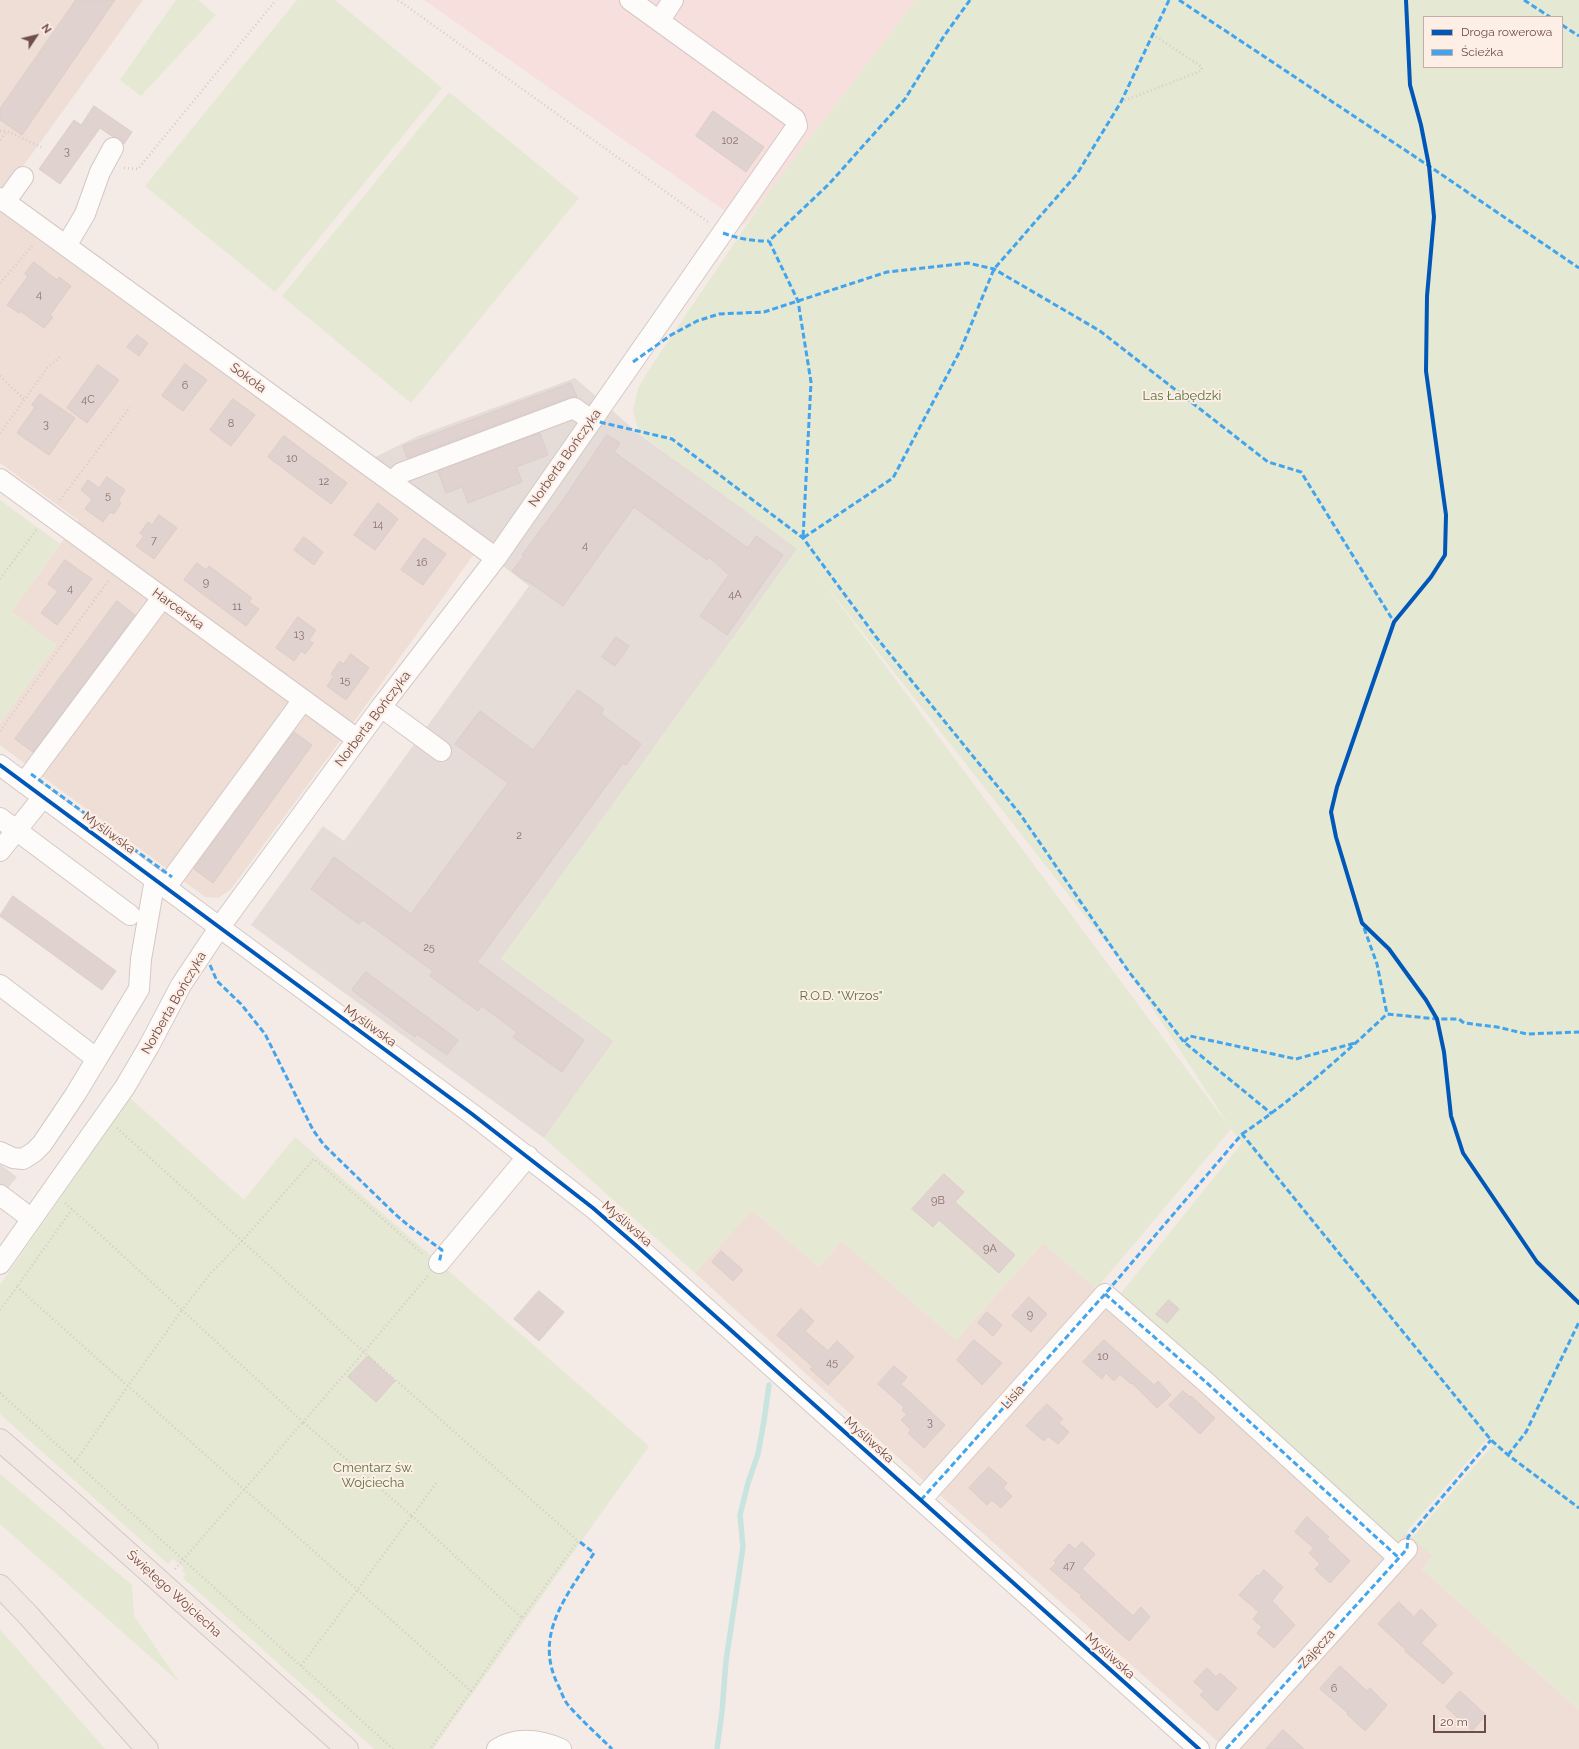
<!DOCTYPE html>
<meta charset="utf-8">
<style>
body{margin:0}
#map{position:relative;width:1579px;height:1749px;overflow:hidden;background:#f4ebe6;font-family:Raleway,sans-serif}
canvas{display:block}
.legend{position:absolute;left:1423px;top:16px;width:140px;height:52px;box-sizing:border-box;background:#fdeee6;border:1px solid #c4aea8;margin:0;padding:5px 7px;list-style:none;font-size:12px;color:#6e4d4a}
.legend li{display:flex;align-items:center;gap:8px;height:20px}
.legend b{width:20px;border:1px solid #c4aea8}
.north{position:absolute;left:16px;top:16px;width:40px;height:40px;-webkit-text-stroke:3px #fdeee6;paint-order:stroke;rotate:55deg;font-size:11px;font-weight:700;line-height:16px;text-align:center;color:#6e4d4a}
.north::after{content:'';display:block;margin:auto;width:14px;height:18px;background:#6e4d4a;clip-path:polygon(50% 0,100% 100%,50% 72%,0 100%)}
.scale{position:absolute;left:1433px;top:1715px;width:53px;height:18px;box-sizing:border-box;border:2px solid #6e4d4a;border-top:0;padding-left:5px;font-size:12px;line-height:14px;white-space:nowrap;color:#6e4d4a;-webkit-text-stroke:3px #fdeee6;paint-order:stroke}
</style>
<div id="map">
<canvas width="1579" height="1749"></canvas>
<ul class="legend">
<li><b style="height:5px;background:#0057b8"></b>Droga rowerowa</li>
<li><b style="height:5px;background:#41a4ec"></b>Ścieżka</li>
</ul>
<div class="north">N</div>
<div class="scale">20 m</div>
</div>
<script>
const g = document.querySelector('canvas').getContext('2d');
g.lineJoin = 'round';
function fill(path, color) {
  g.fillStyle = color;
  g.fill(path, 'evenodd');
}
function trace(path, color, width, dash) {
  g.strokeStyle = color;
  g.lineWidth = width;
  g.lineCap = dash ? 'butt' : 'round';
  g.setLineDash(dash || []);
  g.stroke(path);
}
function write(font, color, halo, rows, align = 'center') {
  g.font = font + ' Raleway,sans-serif';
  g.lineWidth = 4;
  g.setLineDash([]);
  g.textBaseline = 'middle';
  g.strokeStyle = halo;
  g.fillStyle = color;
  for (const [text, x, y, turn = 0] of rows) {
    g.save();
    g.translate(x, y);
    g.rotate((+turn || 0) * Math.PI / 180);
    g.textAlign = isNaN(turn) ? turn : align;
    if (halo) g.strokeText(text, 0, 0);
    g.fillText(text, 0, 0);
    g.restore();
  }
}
fill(new Path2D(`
 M0 0H143L0 198Z
 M0 207 474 554 343 737 231 889 218 898 205 897 0 745V723L56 645 11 612 78 520 0 463Z
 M752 1210 819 1267 842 1241 956 1340 1043 1243 1113 1303 1388 1553 1406 1532 1433 1556 1422 1569 1579 1710V1749H1226L923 1480 695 1273Z`), '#efded6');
fill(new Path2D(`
 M424 0H916L771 189 745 225Z`), '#f7dfdd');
fill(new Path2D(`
 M575 378 639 434 798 548 501 959 614 1041 544 1138 251 925 323 826 344 841 529 586 367 461 418 436Z
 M0 1164 17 1177 0 1198Z`), '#e5dbd7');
fill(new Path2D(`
 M176 0H198L216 15 141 96 120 80Z
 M297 0H335L442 88 275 292 145 186Z
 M916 0H1579V1710L1422 1569 1433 1556 1412 1538 1492 1446 1487 1439 1388 1553 1113 1303 1242 1143 1231 1129 1096 1289 1043 1243 956 1340 842 1241 819 1267 752 1210 695 1273 544 1138 614 1041 501 959 797 549 639 433 633 411 638 388 650 368 771 189ZM1424 17H1562V67H1424ZM814 570 1129 972 1226 1121H1225Z
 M449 92 579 198 411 403 282 296Z
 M0 500 60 544 11 612 56 645 0 723Z
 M130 1098 244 1200 295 1137 649 1446 433 1749H374L183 1578 186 1574 182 1571 184 1568 173 1559 168 1564 0 1414V1285Z
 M0 1474 132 1585 134 1616 180 1683 0 1524Z
 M0 1630 3 1633 105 1749H0Z`), '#e5e8d2');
trace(new Path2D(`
 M717 1749 722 1712 726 1661 743 1547 740 1515 748 1483 758 1454 764 1421 769 1385`), '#c9e4df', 5.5);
const building = new Path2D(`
 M76 0H115L22 135 0 120V109Z
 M94 106 132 132 124 144 119 138 113 137 100 128 60 184 39 169 74 120 81 125Z
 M713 111 764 147 746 172 696 136Z
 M34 262 57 280 59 277 71 286 50 315 53 317 44 328 20 311 19 313 7 305 28 276 25 274Z
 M137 335 148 343 139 356 127 347Z
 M185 364 207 380 183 411 162 396Z
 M98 365 119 380 87 423 67 408Z
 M571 383 577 397H570L407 458 403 446Z
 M40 394 75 418 49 455 17 433 35 407 32 405Z
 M233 399 255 415 231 446 210 430Z
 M540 433 548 455 516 467 522 482 468 503 462 487 446 493 438 471Z
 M607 435 620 443 614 452 748 548 756 536 783 555 727 635 700 616 729 575 709 557 707 560 634 507 563 606 526 580 525 581 512 571 524 556 522 555 563 500Z
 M284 436 347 483 331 504 268 457Z
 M107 477 125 490 118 501 121 503 114 514 110 512 103 522 85 509 92 499 81 490 88 480 99 488Z
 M378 503 398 519 375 550 354 535Z
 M159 515 177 528 154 559 136 546 144 536 140 533 148 522 152 525Z
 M304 537 323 552 314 565 294 550Z
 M424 538 446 554 423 585 401 570Z
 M65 560 92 579 57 625 41 613 58 591 48 584Z
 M197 563 206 570 209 566 252 598 249 602 259 609 246 626 184 580Z
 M117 601 135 615 33 752 15 739Z
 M298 617 316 630 309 640 313 643 305 654 301 651 294 661 276 648Z
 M616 637 629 646 615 666 602 657Z
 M351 654 369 668 346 700 327 686 334 676 331 674 340 661 343 664Z
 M578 690 604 709 601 714 641 744 626 765 623 763 477 962 584 1040 562 1072 513 1037 517 1032 482 1006 478 1011 430 976 433 971 363 920 359 924 311 889 334 857 411 914 508 783 455 744 469 725 480 711 533 750Z
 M294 732 312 745 213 883 194 869Z
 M13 896 116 971 102 990 0 916Z
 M366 972 458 1040 447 1055 417 1034 415 1037 352 990Z
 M944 1174 964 1192 955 1202 1015 1255 999 1273 939 1220 933 1227 912 1209Z
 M721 1251 743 1270 733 1281 712 1262Z
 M539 1291 564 1312 539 1341 514 1319Z
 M1029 1297 1047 1314 1031 1332 1012 1316Z
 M1169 1300 1179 1309 1167 1323 1156 1314Z
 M801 1309 814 1321 805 1331 828 1351 837 1341 854 1357 828 1385 810 1369 813 1367 777 1335Z
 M987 1312 1002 1325 993 1336 978 1323Z
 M974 1340 1002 1363 982 1385 957 1360Z
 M1104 1340 1154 1385 1158 1381 1171 1395 1157 1408 1132 1383 1131 1384 1120 1374 1114 1381 1106 1373 1102 1379 1083 1362Z
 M368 1356 395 1381 376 1402 348 1377Z
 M894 1366 907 1377 901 1384 945 1425 924 1448 908 1433 911 1430 901 1420 907 1414 902 1410 904 1407 878 1384Z
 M1183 1391 1190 1397 1191 1396 1215 1418 1200 1434 1169 1405Z
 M1047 1404 1063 1419 1059 1423 1069 1432 1058 1444 1048 1436 1044 1441 1026 1426Z
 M989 1467 1007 1483 1003 1488 1012 1496 1001 1508 992 1500 987 1505 969 1488Z
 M1307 1517 1329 1537 1327 1539 1350 1561 1330 1583 1315 1569 1320 1564 1309 1553 1314 1548 1295 1532Z
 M1082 1542 1095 1554 1082 1569 1133 1616 1141 1607 1150 1617 1129 1641 1080 1597 1082 1596 1050 1569 1056 1563 1054 1561 1069 1544 1075 1549Z
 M1264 1570 1283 1587 1272 1601 1295 1625 1274 1648 1257 1633 1262 1627 1253 1619 1259 1612 1239 1595 1257 1575 1259 1576Z
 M1399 1602 1414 1617 1421 1609 1437 1625 1421 1643 1453 1673 1443 1684 1405 1651 1406 1650 1378 1624Z
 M1340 1666 1367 1691 1370 1688 1387 1705 1365 1731 1347 1714 1348 1713 1320 1689Z
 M1207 1668 1216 1677 1220 1673 1237 1688 1217 1711 1200 1695 1204 1691 1194 1682Z
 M1460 1691 1486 1715 1472 1731 1446 1707Z
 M1283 1730 1304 1749H1266Z`);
fill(building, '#e0d2cf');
trace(building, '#dccdc9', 1);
const minor = new Path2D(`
 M660 20 673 0
 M0 198 496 558
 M5 202 23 177
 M66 246 85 214 100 172 113 148
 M0 479 357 739
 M392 482 401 473 574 408 591 420
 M381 707 441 751
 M0 765 472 1114 593 1208 639 1248 1199 1749
 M24 783 162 598
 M0 818 130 915
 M0 851 43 797
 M166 887 303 700
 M0 985 97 1059
 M0 1152 13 1158 23 1159 34 1152 42 1144 75 1095 139 989 141 959 155 879
 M0 1195 32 1219
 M439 1263 528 1156
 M0 1264 125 1087 149 1046 181 985 219 928 381 707 496 558 797 126 795 119 630 0
 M921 1500 1105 1294 1207 1383 1399 1558
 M497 1749C518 1736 540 1740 561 1749
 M1226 1749 1407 1549`);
const major = new Path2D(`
 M0 1440 69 1500 347 1749
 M0 1586 28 1615 147 1749`);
trace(minor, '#d4c8c5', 22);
trace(major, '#d3c7c4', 24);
trace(new Path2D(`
 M398 0 708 222
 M1121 102 1201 71 1202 67 1152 34
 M0 131H7L43 148
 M0 140 7 131
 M124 168 138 169 276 0
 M0 283 33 245
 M0 376 24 399
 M0 433 48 367 60 357
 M60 500 130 407
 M0 579 37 529
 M0 731 108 581
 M117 1128 242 1241 314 1159 424 1255
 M65 1203 72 1209
 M428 1276 364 1352 242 1241 210 1274 182 1310 303 1422 364 1352 578 1541 522 1618 412 1516 437 1482
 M0 1310 17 1287 128 1386 182 1310 72 1209 17 1287
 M0 1393 75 1461
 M175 1569 303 1422 412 1516 301 1666
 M471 1691 522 1618
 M393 1749 75 1462 128 1386 471 1691 430 1749`), '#d5cbc9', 2.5, [1, 3]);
trace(minor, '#fdfcfb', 20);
trace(major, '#f1e8e3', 22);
trace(new Path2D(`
 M970 0 944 36 905 99 829 184 769 241 798 301 811 382 803 538 893 478 961 349 994 269 1077 174 1121 102 1169 0
 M1179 0 1429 166 1579 268
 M1524 0 1550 17
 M1562 25 1579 36
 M723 233C739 239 752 241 769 241
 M633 362 671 335 697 321 719 314 764 312 887 272 968 263 994 269 1100 331 1268 462 1301 472 1394 622
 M591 420 672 439 803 538 876 637 1020 814 1129 972 1184 1042 1272 1114
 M31 774 172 877
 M1364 928 1377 964 1387 1014
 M210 965 217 981 241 1004 265 1034 313 1130 324 1145 395 1214 409 1226 442 1250 439 1263
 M1184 1042 1190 1036 1296 1059 1355 1043
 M1242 1134C1294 1099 1341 1057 1387 1014L1437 1019H1459L1464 1023 1497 1027 1527 1034 1579 1032
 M1105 1294 1207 1383 1399 1558
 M1508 1455 1526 1432 1579 1322
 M921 1500 1105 1294 1242 1134 1491 1440 1508 1455 1579 1508
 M580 1542 594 1553C567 1596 532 1635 559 1687 562 1693 564 1701 569 1706 582 1721 598 1735 612 1749
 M1226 1749 1407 1549 1408 1537 1491 1440`), '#41a4ec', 3, [6, 3]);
trace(new Path2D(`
 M1406 0 1410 85 1421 125 1429 166 1434 217 1427 296 1426 371 1446 515 1445 555 1431 577 1394 622 1337 787 1331 812 1336 837 1362 923 1389 949 1426 1000 1437 1019 1444 1052 1451 1116 1463 1153 1537 1262 1579 1303
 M0 765 472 1114 593 1208 639 1248 1199 1749`), '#0057b8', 4);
write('11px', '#8c706d', null, [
 ["102",730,141],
 ["3",67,152],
 ["4",39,295],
 ["6",185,386],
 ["4C",88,400],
 ["8",231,424],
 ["3",46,425],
 ["10",292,459],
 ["12",324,482],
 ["5",108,496],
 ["14",378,525],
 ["7",154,541],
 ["4",585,546],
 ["16",422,563],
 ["9",206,583],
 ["4",70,589],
 ["4A",735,595],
 ["11",237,607],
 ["13",299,635],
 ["15",345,681],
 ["2",519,836],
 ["25",429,948],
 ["9B",938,1201],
 ["9A",990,1249],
 ["9",1030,1315],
 ["10",1103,1357],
 ["45",832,1363],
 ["3",930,1423],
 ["47",1069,1566],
 ["6",1334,1689]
]);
write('13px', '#6e4d4a', '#fdeee6', [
 ["Sokoła",248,378,36],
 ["Norberta Bończyka",565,458,-55],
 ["Harcerska",178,609,36],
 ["Norberta Bończyka",373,719,-53],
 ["Myśliwska",109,833,36],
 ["Norberta Bończyka",174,1003,-60],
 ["Myśliwska",370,1026,36],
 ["Myśliwska",627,1224,41],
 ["Lisia",1013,1397,-48],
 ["Myśliwska",869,1440,42],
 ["Świętego Wojciecha",174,1594,42],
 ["Zajęcza",1317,1649,-48],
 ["Myśliwska",1110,1656,42]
]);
write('13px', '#5e7343', '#fdeee6', [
 ["Las Łabędzki",1182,396],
 ["R.O.D. \"Wrzos\"",841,996],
 ["Cmentarz św.",373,1468],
 ["Wojciecha",373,1483]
]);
</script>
